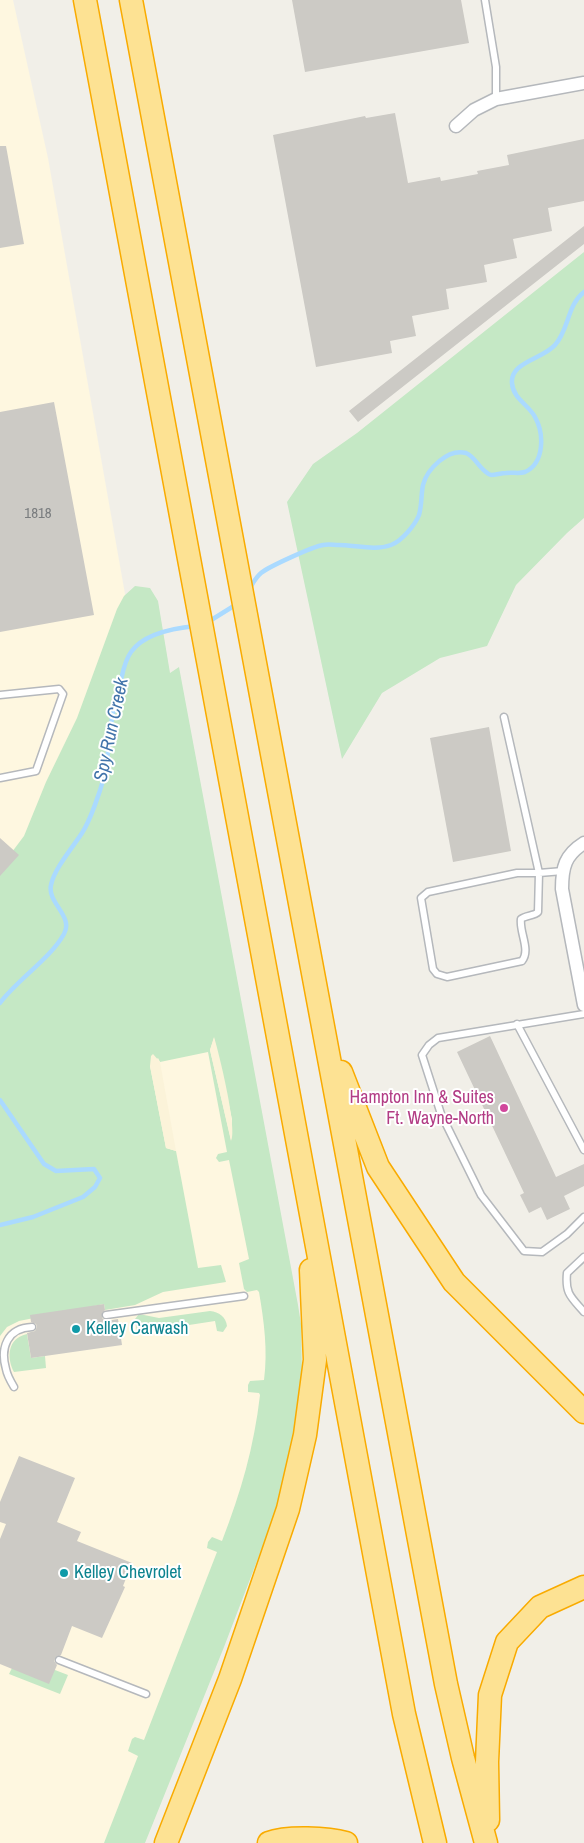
<!DOCTYPE html>
<style>
body{margin:0}
canvas{display:block;background:#f1efe8}
</style>
<canvas width="584" height="1843"></canvas>
<script>
const g = document.querySelector('canvas').getContext('2d');
g.lineJoin = 'round';
function fill(path, color) {
  g.fillStyle = color;
  g.fill(path, 'evenodd');
}
function trace(path, color, width, dash) {
  g.strokeStyle = color;
  g.lineWidth = width;
  g.lineCap = dash ? 'butt' : 'round';
  g.setLineDash(dash || []);
  g.stroke(path);
}
function write(font, color, halo, rows, align = 'center') {
  g.font = font + ' "Archivo Narrow",sans-serif';
  g.lineWidth = 4;
  g.setLineDash([]);
  g.textBaseline = 'middle';
  g.strokeStyle = halo;
  g.fillStyle = color;
  for (const [text, x, y, turn = 0] of rows) {
    g.save();
    g.translate(x, y);
    g.rotate((+turn || 0) * Math.PI / 180);
    g.textAlign = isNaN(turn) ? turn : align;
    if (halo) g.strokeText(text, 0, 0);
    g.fillText(text, 0, 0);
    g.restore();
  }
}
fill(new Path2D(`
 M0 0H13L48 158 131 628 40 824 0 873Z
 M147 707 287 1342 135 1843H0V958Z`), '#fef7e0');
fill(new Path2D(`
 M584 252V518L567 533 516 585 487 646 440 658 382 693 342 759 287 502 313 464 357 433Z
 M135 586 150 588 158 601 170 673 179 667 298 1305 301 1324 302 1376 300 1411 280 1501 224 1647 145 1843H104L138 1756 128 1751 132 1739 135 1737 144 1740 217 1552 207 1548 208 1542 212 1537 222 1541C241 1492 254 1447 260 1395L259 1393 248 1392V1385L250 1381 264 1380C268 1351 264 1321 259 1292L257 1290 247 1292 244 1289 239 1263 249 1259 229 1160 219 1162 216 1158 218 1154 227 1152 208 1052 160 1062 158 1058 150 1066 166 1148 176 1151 198 1268 221 1265 226 1282 163 1292 135 1305 105 1310 104 1304 19 1321 7 1327 0 1336V868L24 836 46 782 77 718 117 609 124 596ZM214 1038 232 1119 231 1140 210 1050Z
 M210 1311C219 1312 226 1317 227 1326L223 1332 217 1331 215 1321 137 1333 135 1319 139 1314 159 1318Z
 M27 1334 31 1358 45 1356 46 1368 14 1372C6 1357 8 1338 27 1334Z
 M12 1668 55 1670 68 1675 60 1694 9 1674Z`), '#c5e8c5');
fill(new Path2D(`
 M214 1037C219 1053 238 1130 231 1141L210 1050Z
 M153 1054 160 1062 176 1151 166 1148 150 1066 151 1056Z`), '#fbf3d9');
trace(new Path2D(`
 M250 588C253 583 256 577 261 573 270 566 312 547 323 545 328 544 334 545 338 545 355 545 375 551 391 545 402 541 415 525 419 515 422 505 421 494 423 485 427 469 448 448 466 453 476 457 480 471 491 475 496 475 501 473 506 473 513 472 519 474 525 472 545 463 544 433 535 417 529 405 513 399 512 383 510 362 543 359 555 345 569 330 567 305 584 292
 M208 622 237 604
 M0 1003C18 979 50 959 64 934 74 916 47 903 51 885 54 869 73 847 82 833 90 821 100 792 104 777 108 762 108 747 110 732 112 715 116 697 121 680 123 671 125 660 131 652 144 633 175 628 196 626
 M0 1100 44 1164 56 1171 94 1169 100 1178 95 1187 83 1197 33 1217 0 1225`), '#aadaff', 4.5);
fill(new Path2D(`
 M292 0H461L469 43 305 72Z
 M395 113 408 183 440 177 441 181 478 174 477 171 509 165 507 155 584 139V201L548 208 552 231 513 239 517 258 484 265 487 282 446 289 449 309 412 316 416 336 390 341 392 353 316 367 273 135 365 116 366 118Z
 M0 146H6L24 244 0 248Z
 M584 226V244L358 422 349 411Z
 M54 402 94 615 0 632V412Z
 M489 727 511 851 453 862 430 738Z
 M0 838 19 855 0 876Z
 M490 1036 556 1177 584 1164V1186L564 1196 570 1209 547 1220 541 1207 529 1213 520 1195 524 1193 457 1052Z
 M104 1304 105 1310 102 1313V1318L106 1321 118 1319 122 1345 31 1358 27 1333 35 1331 37 1327 36 1324 31 1322 30 1315Z
 M19 1456 75 1478 57 1522 81 1532 77 1541 132 1563 123 1586 125 1587 102 1638 72 1626 61 1655 55 1658 54 1661 57 1665 49 1684 0 1664V1539L6 1524 0 1522V1502Z`), '#cccac5');
const lane = new Path2D(`
 M485 0 496 67V99
 M0 695 59 689 63 694 36 771 0 778
 M504 717 539 873 563 871
 M517 873H539L538 912C534 916 526 915 521 919 519 932 531 950 522 961L447 977 437 974 433 969 421 898 428 892Z
 M584 1014 438 1038 429 1045 422 1055 441 1114 481 1195 524 1251 542 1252 567 1234 584 1217
 M517 1024 584 1150
 M584 1257 567 1273C565 1294 571 1297 584 1312
 M106 1315 244 1296
 M14 1387C11 1382 7 1375 6 1369 0 1348 7 1328 32 1327
 M59 1660 146 1694`);
const street = new Path2D(`
 M456 126 474 110 496 99 584 83
 M584 843C565 855 562 867 562 889L584 1005`);
const highway = new Path2D(`
 M85 0 404 1714 435 1843
 M131 0 446 1684 463 1758 486 1843
 M341 1072 378 1167 454 1282 584 1412
 M488 1820 487 1762 490 1695 507 1642 540 1607 584 1587
 M166 1843 230 1679 288 1509 305 1435 315 1360 311 1270
 M269 1843C287 1836 328 1838 346 1843`);
trace(lane, '#b5b8bc', 9);
trace(street, '#b5b8bc', 15);
trace(highway, '#f9ab00', 25);
trace(lane, '#fff', 6);
trace(street, '#fff', 12);
trace(highway, '#fde293', 22);
for (const [x, y, r, color] of [
 [504,1108,5,"#d1479c"],
 [76,1329,5,"#0f9aa8"],
 [64,1573,5,"#0f9aa8"]
]) {
  const dot = new Path2D();
  dot.arc(x, y, r, 0, 2 * Math.PI);
  g.fillStyle = color;
  g.fill(dot);
  trace(dot, '#fff', 2);
}
write('15px', '#7a7d7f', null, [
 ["1818",38,514]
]);
write('18px', '#b23c85', '#fff', [
 ["Hampton Inn & Suites",494,1098],
 ["Ft. Wayne-North",494,1119]
], 'right');
write('18px', '#0d838f', '#fff', [
 ["Kelley Carwash",86,1329],
 ["Kelley Chevrolet",74,1573]
], 'left');
write('italic 19px', '#4174aa', '#fff', [
 ["Spy Run Creek",112,730,-78]
]);
</script>
